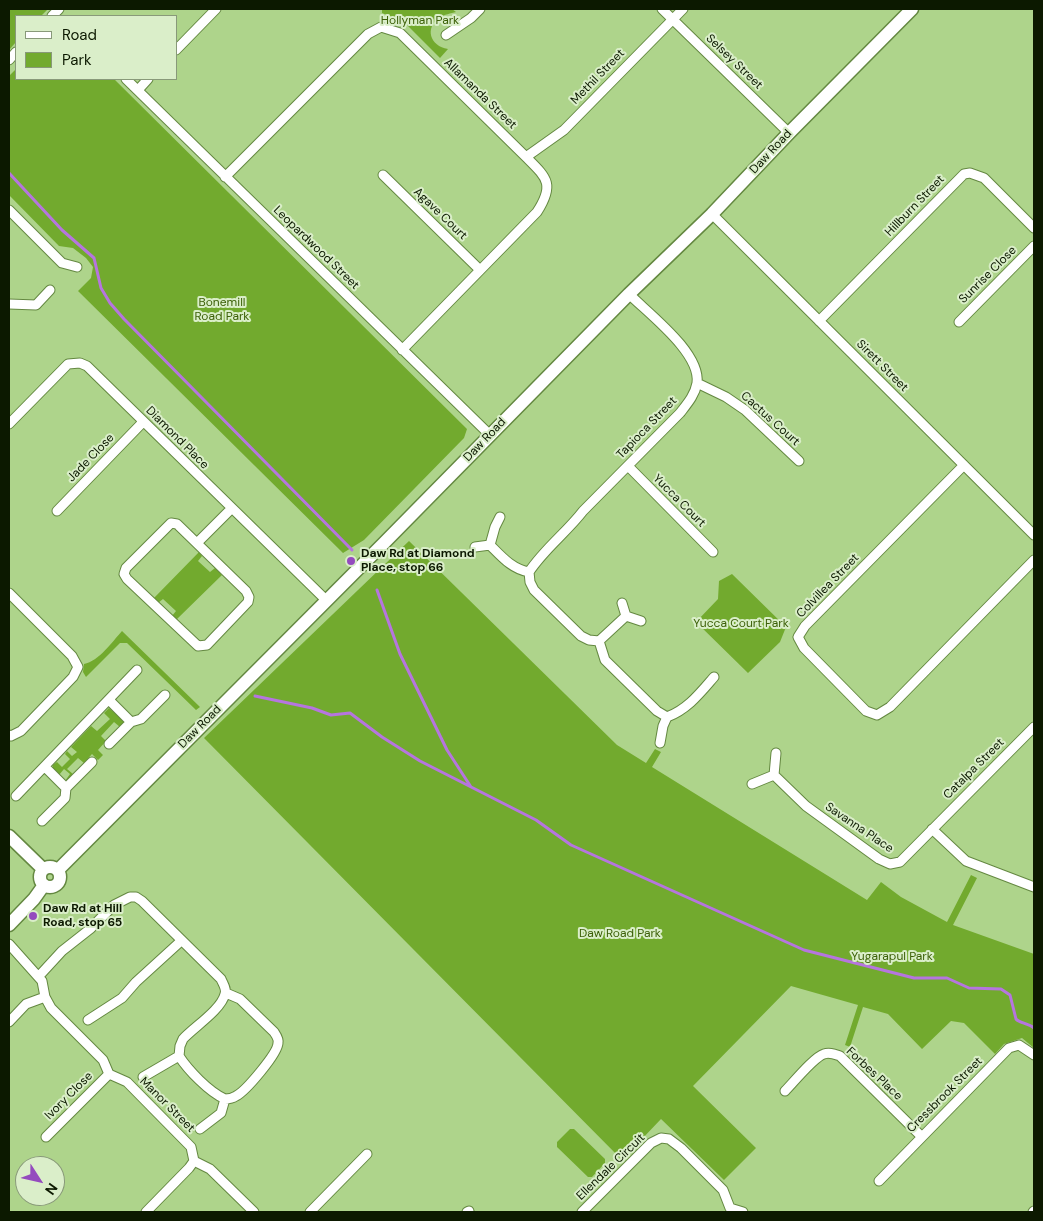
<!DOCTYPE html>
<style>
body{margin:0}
#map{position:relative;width:1043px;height:1221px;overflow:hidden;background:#aed48b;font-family:"DM Sans",sans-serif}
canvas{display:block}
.frame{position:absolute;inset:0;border:10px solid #0c1900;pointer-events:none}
.legend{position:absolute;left:15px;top:15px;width:162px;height:65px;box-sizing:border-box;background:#daeec9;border:1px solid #889979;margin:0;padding:6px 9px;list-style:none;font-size:15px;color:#0c1900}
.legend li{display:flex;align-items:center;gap:10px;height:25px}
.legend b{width:25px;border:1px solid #889979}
.north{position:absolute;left:15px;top:1156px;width:50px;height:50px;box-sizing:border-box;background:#daeec9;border:1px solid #889979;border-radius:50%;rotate:125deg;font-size:14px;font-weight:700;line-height:20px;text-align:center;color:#0c1900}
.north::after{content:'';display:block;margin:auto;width:18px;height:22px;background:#944bbe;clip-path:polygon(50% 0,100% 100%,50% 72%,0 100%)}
</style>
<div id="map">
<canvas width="1043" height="1221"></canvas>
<div class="frame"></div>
<ul class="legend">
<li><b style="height:6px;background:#fff"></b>Road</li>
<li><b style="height:14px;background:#72aa2e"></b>Park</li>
</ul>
<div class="north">N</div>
</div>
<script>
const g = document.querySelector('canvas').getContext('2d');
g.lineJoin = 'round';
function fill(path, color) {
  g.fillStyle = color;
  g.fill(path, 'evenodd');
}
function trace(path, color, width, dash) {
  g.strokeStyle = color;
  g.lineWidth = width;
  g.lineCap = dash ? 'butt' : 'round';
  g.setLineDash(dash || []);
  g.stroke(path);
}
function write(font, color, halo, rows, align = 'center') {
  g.font = font + ' "DM Sans",sans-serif';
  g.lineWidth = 4;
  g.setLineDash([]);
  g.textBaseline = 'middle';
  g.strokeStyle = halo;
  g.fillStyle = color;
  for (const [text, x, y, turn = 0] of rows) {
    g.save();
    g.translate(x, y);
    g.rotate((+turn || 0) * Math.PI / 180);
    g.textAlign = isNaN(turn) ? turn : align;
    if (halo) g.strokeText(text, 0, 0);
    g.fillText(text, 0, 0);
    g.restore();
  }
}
fill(new Path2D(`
 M9 9H48L41 16H16V42L9 50Z
 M382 9H452L456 12C451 13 444 15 440 17 424 28 430 46 448 49L440 58 405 23 382 13Z
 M16 69V79H114L467 429 464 438 364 540 343 553 78 291 91 278 93 267 86 258 73 248 59 246 9 195V76Z
 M409 541 617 745 646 763 655 749 661 752 652 767 867 900 881 882 901 897 947 922 971 875 977 878 953 925 1034 954V1048L1022 1038 1004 1044 995 1054 964 1023 951 1021 922 1049 888 1014 863 1007 850 1047 845 1045 858 1005 791 986 693 1086 756 1148 724 1180 661 1119 622 1160 204 738Z
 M199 552 202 556 198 561 210 572 215 568 222 575 176 620 172 616 176 611 163 599 158 603 154 598Z
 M732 574 786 627 780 642 748 673 696 622 718 599 719 581Z
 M122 631 200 707 196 710 127 643H120L86 677 83 672 84 664C99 661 112 642 122 631Z
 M109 708 124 721V723L120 727 114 722 101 736 106 741 98 750 103 755 98 760 92 754 84 763 78 758 67 769 73 774 66 782 65 781 70 774 64 769 59 775 53 769V765L57 762 62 767 70 759 65 754 67 751 72 756 77 752 71 747 91 726 97 731 110 719 104 713Z
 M570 1129H574L605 1159V1163L592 1177H588L557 1147V1142Z`), '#72aa2e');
trace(new Path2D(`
 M9 173 62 230 94 258 101 288 110 303 124 319 352 550
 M377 590 400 654 447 750 471 787
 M255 696 312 708 331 715 350 713 382 737 420 761 536 820 571 845 804 950 914 978H947L969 988 1001 989 1010 995 1016 1019C1019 1023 1028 1023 1034 1028`), '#b675df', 3);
const street = new Path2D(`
 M662 9 789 133
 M52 16 59 9
 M446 35 471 18 480 9
 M176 50 216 9
 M9 60 16 52
 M126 79 490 435
 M138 90 148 79
 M526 157 564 130 683 9
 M383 175 480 270
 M225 177 368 34 381 27 400 33 526 157C547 178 555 184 537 212L402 350
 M9 210 62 263 77 267
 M712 214 1034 535
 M9 304 36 305 50 290
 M819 321 964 174 970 173 984 178 1034 228
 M959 322 1034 246
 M697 383 726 397 745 410 799 461
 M9 424 68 364 80 363 87 366 326 600
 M964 465 805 626 798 637 804 648 866 711 877 715 890 707 1034 560
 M628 466 713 552
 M57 511 143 422
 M171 523 177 524 246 591 249 597 248 602 207 645 198 646 127 579 124 574 126 568Z
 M197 543 231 509
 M490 545C502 557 512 569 529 572L530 582 534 590 581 636 589 640 599 641 605 660 657 711 667 717C688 709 700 693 714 677
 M475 547 490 545 495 527 500 517
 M529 572C544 549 567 532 583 511L680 413C687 404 695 395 697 383 701 353 649 314 629 294
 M9 593 72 656 78 667 73 677 21 731 11 736 9 735
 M622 603 626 616 641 621
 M599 641 626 616
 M109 700 131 722 109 744
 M131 722 141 719 165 695
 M660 743 663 726 667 717
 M45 767 66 788 92 762
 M774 775 806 806 879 859 890 864 900 862 1034 727
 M752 784 774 775 776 753
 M16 796 137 670
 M42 821 65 798 66 788
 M932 829 966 861 1034 887
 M9 944 42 981 45 997 51 1008 103 1060 109 1074 127 1082 191 1147 194 1161 210 1169 254 1212
 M39 976 62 951 90 929 114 905 130 897H136L142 901 221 979C223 984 227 989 225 994 221 1010 194 1027 183 1039L180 1046 179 1056C188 1070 209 1092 225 1099 229 1099 233 1098 236 1096 246 1091 278 1053 278 1043 279 1039 276 1035 274 1032L240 999 226 993
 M88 1020 122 998 136 982 181 941
 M9 1022 26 1004 45 997
 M143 1077 179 1056
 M785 1091C793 1083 814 1057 824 1054 829 1052 834 1054 840 1056L921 1136
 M200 1129 221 1113 225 1099
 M46 1137 109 1074
 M879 1181 1009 1048 1019 1045 1034 1055
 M146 1212 189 1168 194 1161
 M310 1212 367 1154
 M467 1212 469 1211
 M582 1212 651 1143 661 1138 669 1139 681 1148 723 1190 730 1208 743 1212
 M1033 1212 1034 1211`);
const secondary = new Path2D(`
 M9 836 43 869
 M40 877a10 10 0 1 1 20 0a10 10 0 1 1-20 0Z
 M58 870 384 543 629 294 712 214 789 133 912 9
 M9 925 34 899 44 885`);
trace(street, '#648841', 11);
trace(secondary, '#648841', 15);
trace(street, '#fff', 9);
trace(secondary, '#fff', 12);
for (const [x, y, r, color] of [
 [351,561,5,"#944bbe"],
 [33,916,5,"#944bbe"]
]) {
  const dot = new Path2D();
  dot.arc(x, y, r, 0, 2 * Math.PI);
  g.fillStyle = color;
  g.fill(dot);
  trace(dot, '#daeec9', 2);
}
write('12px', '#3c6008', '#daeec9', [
 ["Hollyman Park",420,21],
 ["Bonemill",222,303],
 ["Road Park",222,317],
 ["Yucca Court Park",741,624],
 ["Daw Road Park",620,934],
 ["Yugarapul Park",892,957]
]);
write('12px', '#0c1900', '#daeec9', [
 ["Selsey Street",734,62,44],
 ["Methil Street",598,77,-46],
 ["Allamanda Street",480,94,44],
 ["Daw Road",771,152,-47],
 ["Hillburn Street",915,206,-46],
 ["Agave Court",440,214,44],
 ["Leopardwood Street",316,248,44],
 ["Sunrise Close",988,275,-45],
 ["Sirett Street",882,366,45],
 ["Cactus Court",770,419,42],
 ["Tapioca Street",647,428,-46],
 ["Diamond Place",177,438,45],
 ["Daw Road",485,440,-46],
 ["Jade Close",91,458,-46],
 ["Yucca Court",679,501,45],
 ["Colvillea Street",828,586,-46],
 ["Daw Road",200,727,-45],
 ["Catalpa Street",974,769,-45],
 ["Savanna Place",859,828,34],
 ["Forbes Place",874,1074,43],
 ["Cressbrook Street",945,1095,-45],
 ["Ivory Close",69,1096,-45],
 ["Manor Street",167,1105,45],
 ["Ellendale Circuit",611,1167,-44]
]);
write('bold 12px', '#0c1900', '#daeec9', [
 ["Daw Rd at Diamond",361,554],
 ["Place, stop 66",361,568],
 ["Daw Rd at Hill",43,909],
 ["Road, stop 65",43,923]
], 'left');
</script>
